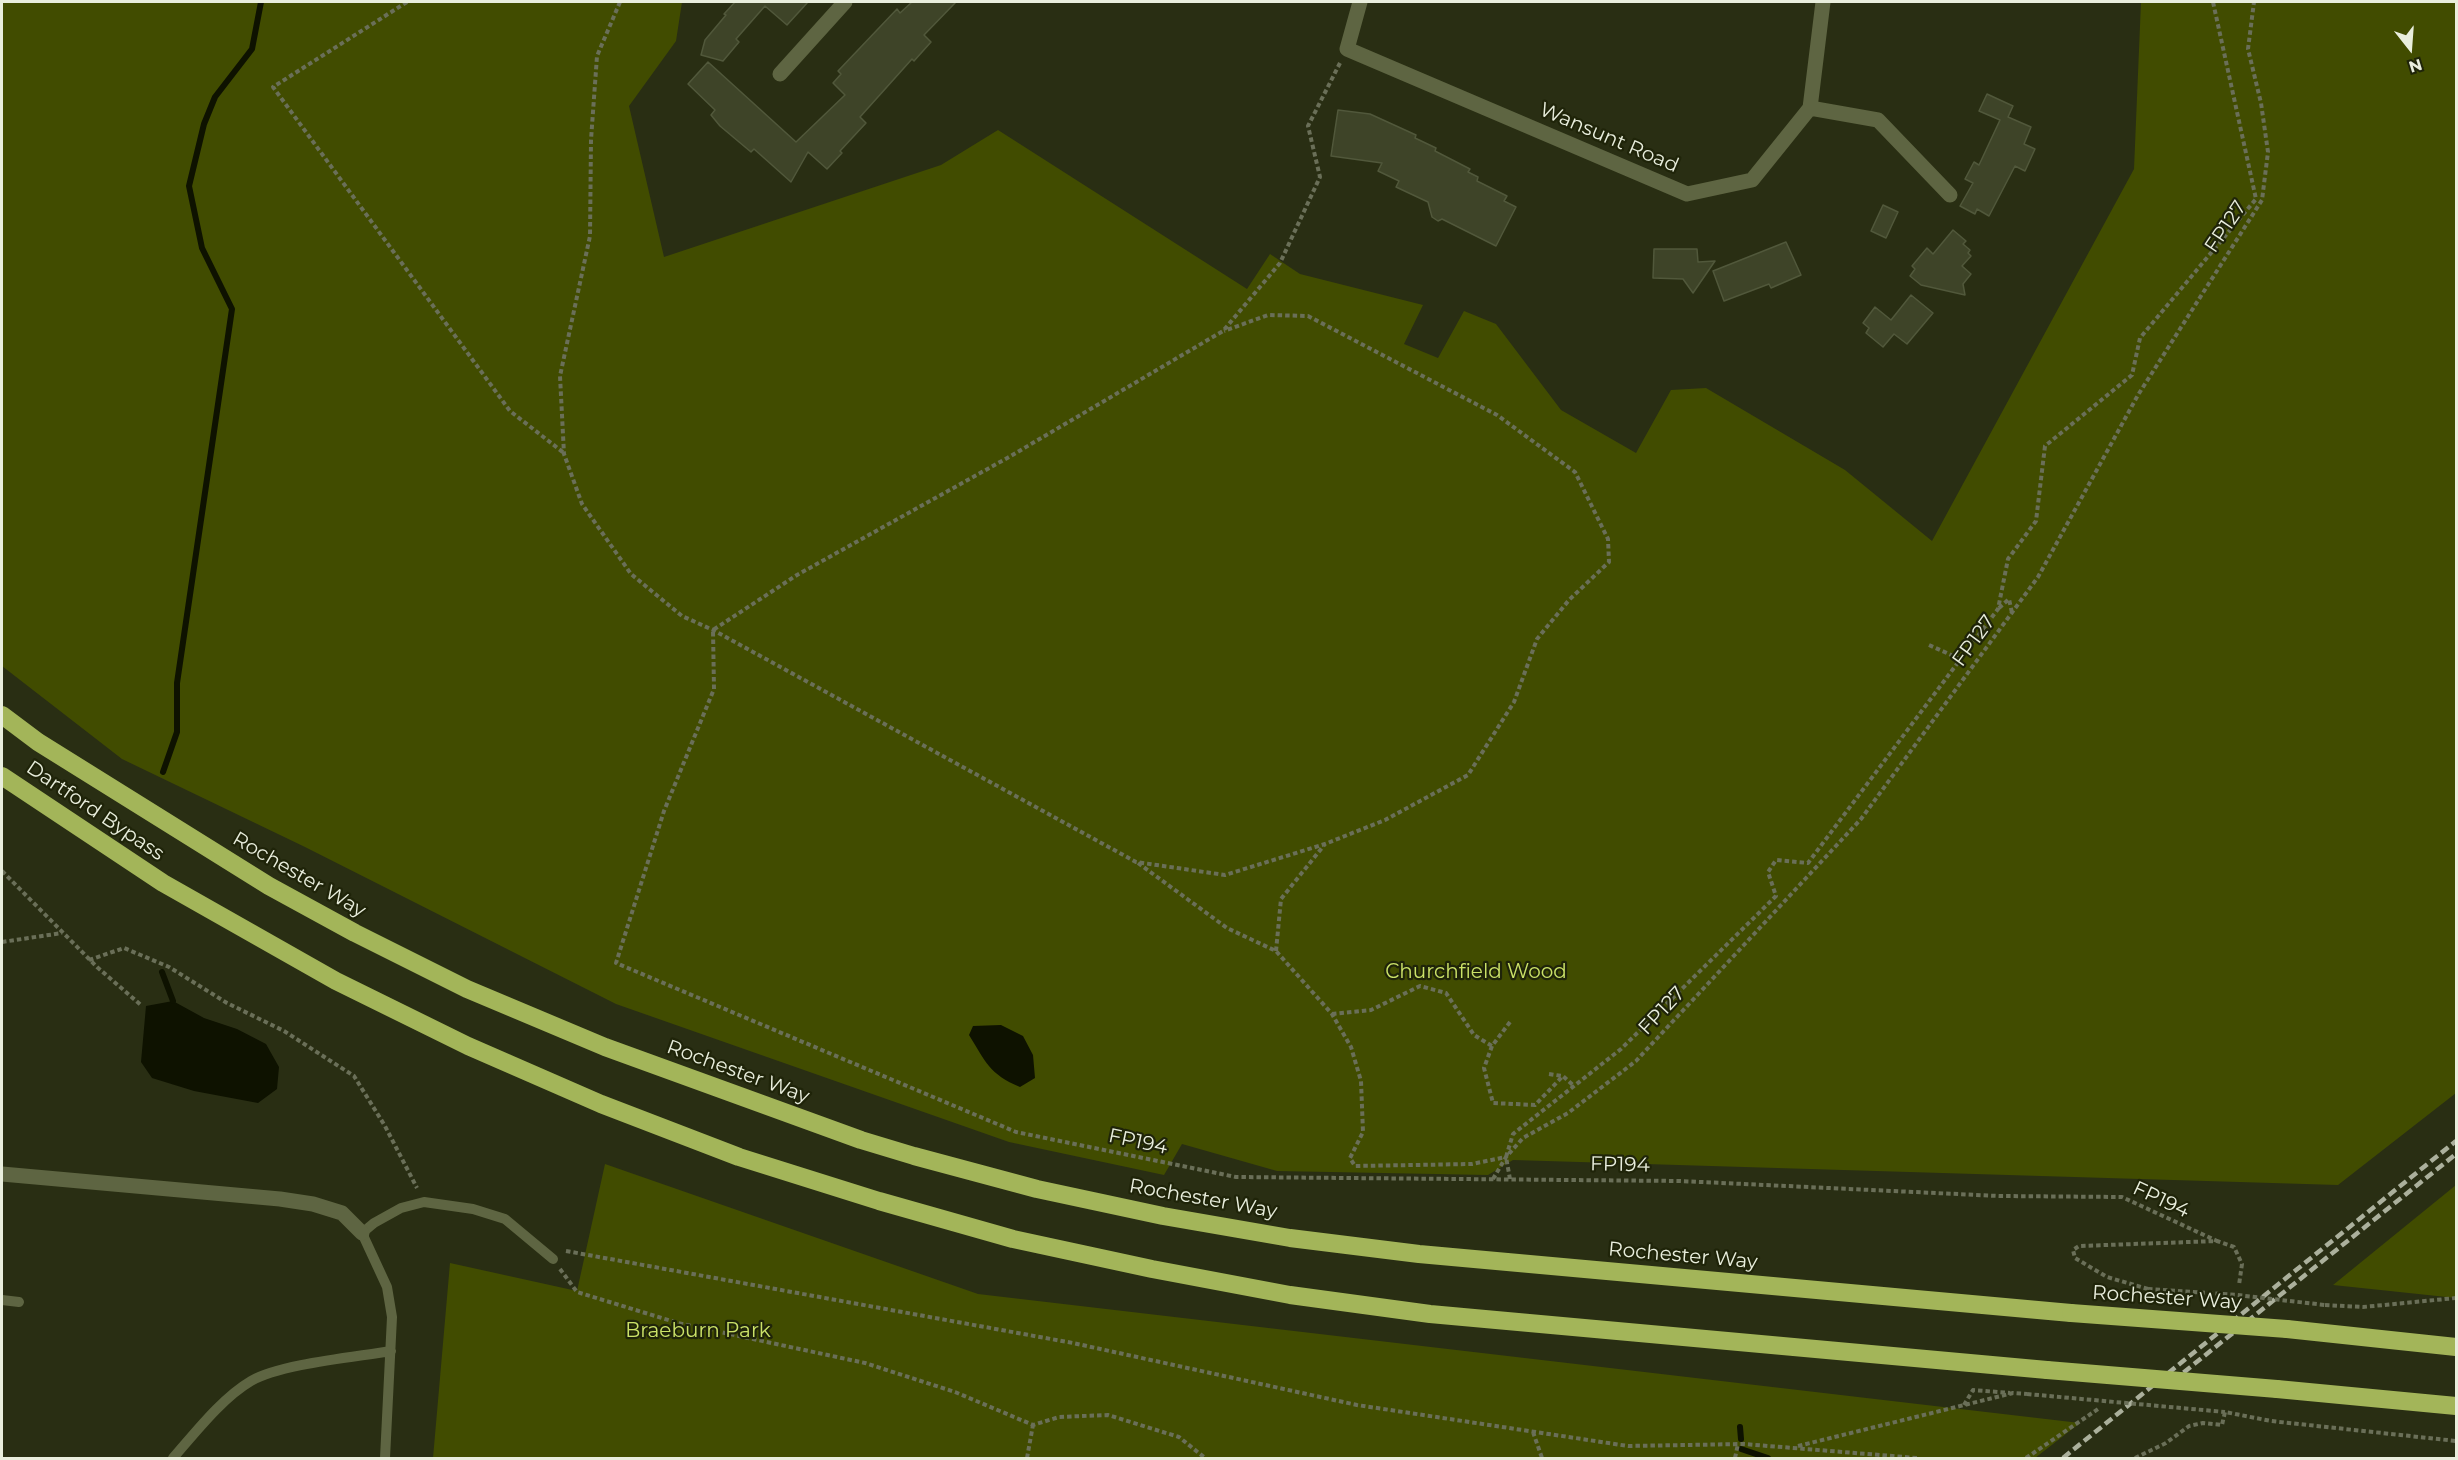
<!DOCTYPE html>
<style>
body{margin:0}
#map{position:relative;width:2458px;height:1460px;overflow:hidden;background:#292e13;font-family:Montserrat,sans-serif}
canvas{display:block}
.frame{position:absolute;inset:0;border:3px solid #e9eedd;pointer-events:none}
.north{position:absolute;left:2380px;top:18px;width:60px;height:60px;-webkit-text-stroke:4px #1f2409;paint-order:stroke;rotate:163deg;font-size:16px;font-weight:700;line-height:24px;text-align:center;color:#e9eedd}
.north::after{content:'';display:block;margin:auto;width:21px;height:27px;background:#e9eedd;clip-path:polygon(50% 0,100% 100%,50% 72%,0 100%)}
</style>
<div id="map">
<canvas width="2458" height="1460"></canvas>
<div class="frame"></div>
<div class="north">N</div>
</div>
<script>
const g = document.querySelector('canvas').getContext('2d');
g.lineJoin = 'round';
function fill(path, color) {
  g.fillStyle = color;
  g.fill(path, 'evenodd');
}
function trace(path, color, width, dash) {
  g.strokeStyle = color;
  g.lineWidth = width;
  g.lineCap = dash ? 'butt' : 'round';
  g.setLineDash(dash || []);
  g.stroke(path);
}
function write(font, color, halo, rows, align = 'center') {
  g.font = font + ' Montserrat,sans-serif';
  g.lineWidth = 4.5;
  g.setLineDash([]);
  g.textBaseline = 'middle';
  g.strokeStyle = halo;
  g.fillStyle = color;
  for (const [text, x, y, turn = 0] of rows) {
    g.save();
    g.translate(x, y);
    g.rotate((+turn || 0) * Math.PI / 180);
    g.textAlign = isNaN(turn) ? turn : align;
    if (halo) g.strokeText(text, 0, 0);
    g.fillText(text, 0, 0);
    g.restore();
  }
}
fill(new Path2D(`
 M2 2H682L676 41 629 106 664 257 941 165 998 130 1247 289 1270 254 1300 274 1423 305 1404 344 1438 358 1464 311 1496 324 1561 410 1636 453 1671 390 1706 388 1845 470 1932 541 2134 169 2141 2H2456V1093L2338 1185 1513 1160 1488 1175 1277 1171 1182 1144 1164 1175 1009 1142 616 1004 305 847 122 759 2 666Z
 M605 1164 978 1294 2080 1423 2035 1458H433L450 1263 577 1291Z
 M2456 1185V1298L2333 1285Z`), '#414c00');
fill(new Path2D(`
 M173 1001 204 1018 237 1029 266 1044 279 1067 277 1089 258 1103 194 1091 152 1078 141 1062 146 1006Z
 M1001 1025 1023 1036 1033 1055 1035 1078 1020 1087C989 1074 986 1062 969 1035L973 1026Z`), '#0e1200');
trace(new Path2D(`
 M163 772 177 732V683L232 309 202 248 189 186 204 124 215 97 252 49 261 2
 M162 972 173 1001
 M1740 1427 1741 1439
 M1741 1449 1768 1458`), '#0e1200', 6);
const building = new Path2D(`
 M735 2H808L787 25 765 6 736 39 739 42 723 61 701 55 705 40 726 15 724 14Z
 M912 2H956L924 35 931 42 914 61 912 59 860 117 866 123 840 151 842 153 827 169 808 152 791 182 754 149 751 152 720 126 711 115 715 110 688 84 708 62 796 142 845 95 833 83 841 74 838 71 897 9 900 13Z
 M1987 94 2013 106 2008 117 2031 127 2024 144 2035 149 2025 171 2015 166 1989 216 1977 209 1975 214 1960 206 1973 183 1965 179 1974 162 1979 165 2000 120 1979 111Z
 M1338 110 1370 114 1416 135 1415 138 1436 148 1435 151 1470 169 1468 172 1478 177 1477 181 1507 196 1504 201 1516 207 1496 246 1442 219 1438 221 1432 217 1428 202 1396 187 1399 181 1378 171 1382 163 1331 156Z
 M1883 205 1898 212 1886 238 1871 231Z
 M1953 230 1966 241 1963 244 1970 250 1968 253 1971 256 1962 266 1971 274 1963 284 1965 295 1921 285 1910 276 1915 269 1912 266 1927 248 1933 254Z
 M1786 242 1801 275 1771 288 1769 284 1724 301 1713 271Z
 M1654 249H1697L1698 262 1715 261 1693 293 1683 279 1653 278Z
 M1911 295 1933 313 1907 344 1894 334 1883 347 1866 333 1869 328 1863 323 1875 307 1891 320Z`);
fill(building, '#3e4428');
trace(building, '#51583b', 1.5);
trace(new Path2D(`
 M407 2 273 87 510 411 564 453
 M620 2 597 56 591 140 590 236 560 376 564 454 582 504 631 574 682 616 713 630 1136 862 1225 875 1325 844 1385 820 1468 775 1514 702 1537 639 1569 600 1609 562 1608 539 1575 472 1497 415 1308 316 1268 315 1224 331
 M1340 63 1308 126 1320 177 1280 263 1223 331 1009 457 797 575 713 630 714 689 664 811 616 963 1016 1132 1236 1177 1680 1181 1999 1196 2122 1197 2217 1241
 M1999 608 2009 599 2012 613
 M1929 645 1960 659
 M1138 863 1227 928 1276 951 1332 1014 1351 1047 1361 1081 1363 1132 1350 1158 1355 1166 1472 1164 1506 1157
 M2 871 97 967 142 1006
 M2 942 62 933
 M1276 951 1281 899 1325 844
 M89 960 124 948 169 967 227 1003 284 1031 354 1076 385 1126 417 1188
 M1332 1014 1371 1010 1420 986 1446 993 1474 1035 1492 1046
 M1510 1022 1492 1046 1484 1068 1493 1103 1535 1105 1563 1076 1574 1086
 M1549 1074 1562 1076
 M1493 1179 1506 1157 1523 1138 1568 1113 1636 1061 1861 819 2038 577 2138 395 2262 200 2268 152 2261 103 2248 49 2254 2
 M1510 1179 1506 1157 1513 1134 1621 1049 1776 896 1768 872 1776 860 1808 863 1998 609 2008 559 2036 521 2045 446 2132 375 2140 338 2256 199 2213 2
 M566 1251 1073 1343 1357 1405 1628 1446 1744 1444 1917 1458
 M560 1269 577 1292 678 1323 865 1363 955 1392 1033 1425 1059 1417 1108 1415 1179 1437 1205 1458
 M2148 1289 2107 1277 2075 1258 2073 1250 2079 1246 2217 1241 2234 1247 2242 1264 2239 1285
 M2325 1305 2363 1307 2456 1298
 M1964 1405 1973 1390 2010 1393
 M1533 1432 1542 1458
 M1798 1446 2013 1393 2027 1394
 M1027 1458 1033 1425
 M1735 1458 1738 1444
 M2026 1458 2098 1409
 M2135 1458 2166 1443 2189 1426 2203 1423 2222 1425 2225 1412 2271 1421 2456 1441`), '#6a6f58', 4, [4.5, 3]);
trace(new Path2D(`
 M2 1300 19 1302
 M173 1458C195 1433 222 1398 251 1381 280 1364 356 1357 391 1351
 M385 1458 392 1317 387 1287 362 1233 374 1223 401 1208 424 1202 473 1209 505 1219 553 1259`), '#5e6542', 10);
trace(new Path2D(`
 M1360 2 1347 49 1687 194 1752 180 1810 108 1823 2
 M780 74 845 2
 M1810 108 1878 120 1950 195
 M2 1174 280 1199 313 1204 342 1213 362 1233`), '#5e6542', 15);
trace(new Path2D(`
 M2 715 38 742 269 886 355 933 467 989 605 1047 861 1140 914 1156 1037 1189 1163 1216 1290 1238 1419 1254 2071 1313
 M2 776 163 883 336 981 468 1046 601 1104 739 1157 879 1201 1013 1239 1152 1269 1290 1295 1430 1314 2047 1370
 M2287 1329 2456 1347
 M2277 1389 2456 1406`), '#a3b559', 18);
trace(new Path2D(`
 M2173 1381 2456 1154
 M2063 1458 2456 1141`), '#abb09c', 4.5, [9, 4.5]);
trace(new Path2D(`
 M2148 1289 2237 1295 2325 1305
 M2027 1394 2225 1412`), '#6a6f58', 4, [4.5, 3]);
trace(new Path2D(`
 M2071 1313 2287 1329
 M2047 1370 2277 1389`), '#a3b559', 18);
write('20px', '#e9eedd', '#1f2409', [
 ["Wansunt Road",1609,138,23],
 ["FP127",2226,227,-56],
 ["FP127",1974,641,-54],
 ["Dartford Bypass",95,811,34],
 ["Rochester Way",299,875,30],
 ["FP127",1662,1011,-47],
 ["Rochester Way",738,1072,20],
 ["FP194",1138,1142,12],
 ["FP194",1620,1165,1],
 ["Rochester Way",1203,1199,10],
 ["FP194",2161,1200,25],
 ["Rochester Way",1683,1256,5],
 ["Rochester Way",2167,1298,4]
]);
write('20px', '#cbe268', '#1f2409', [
 ["Churchfield Wood",1476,972],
 ["Braeburn Park",698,1331]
]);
</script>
